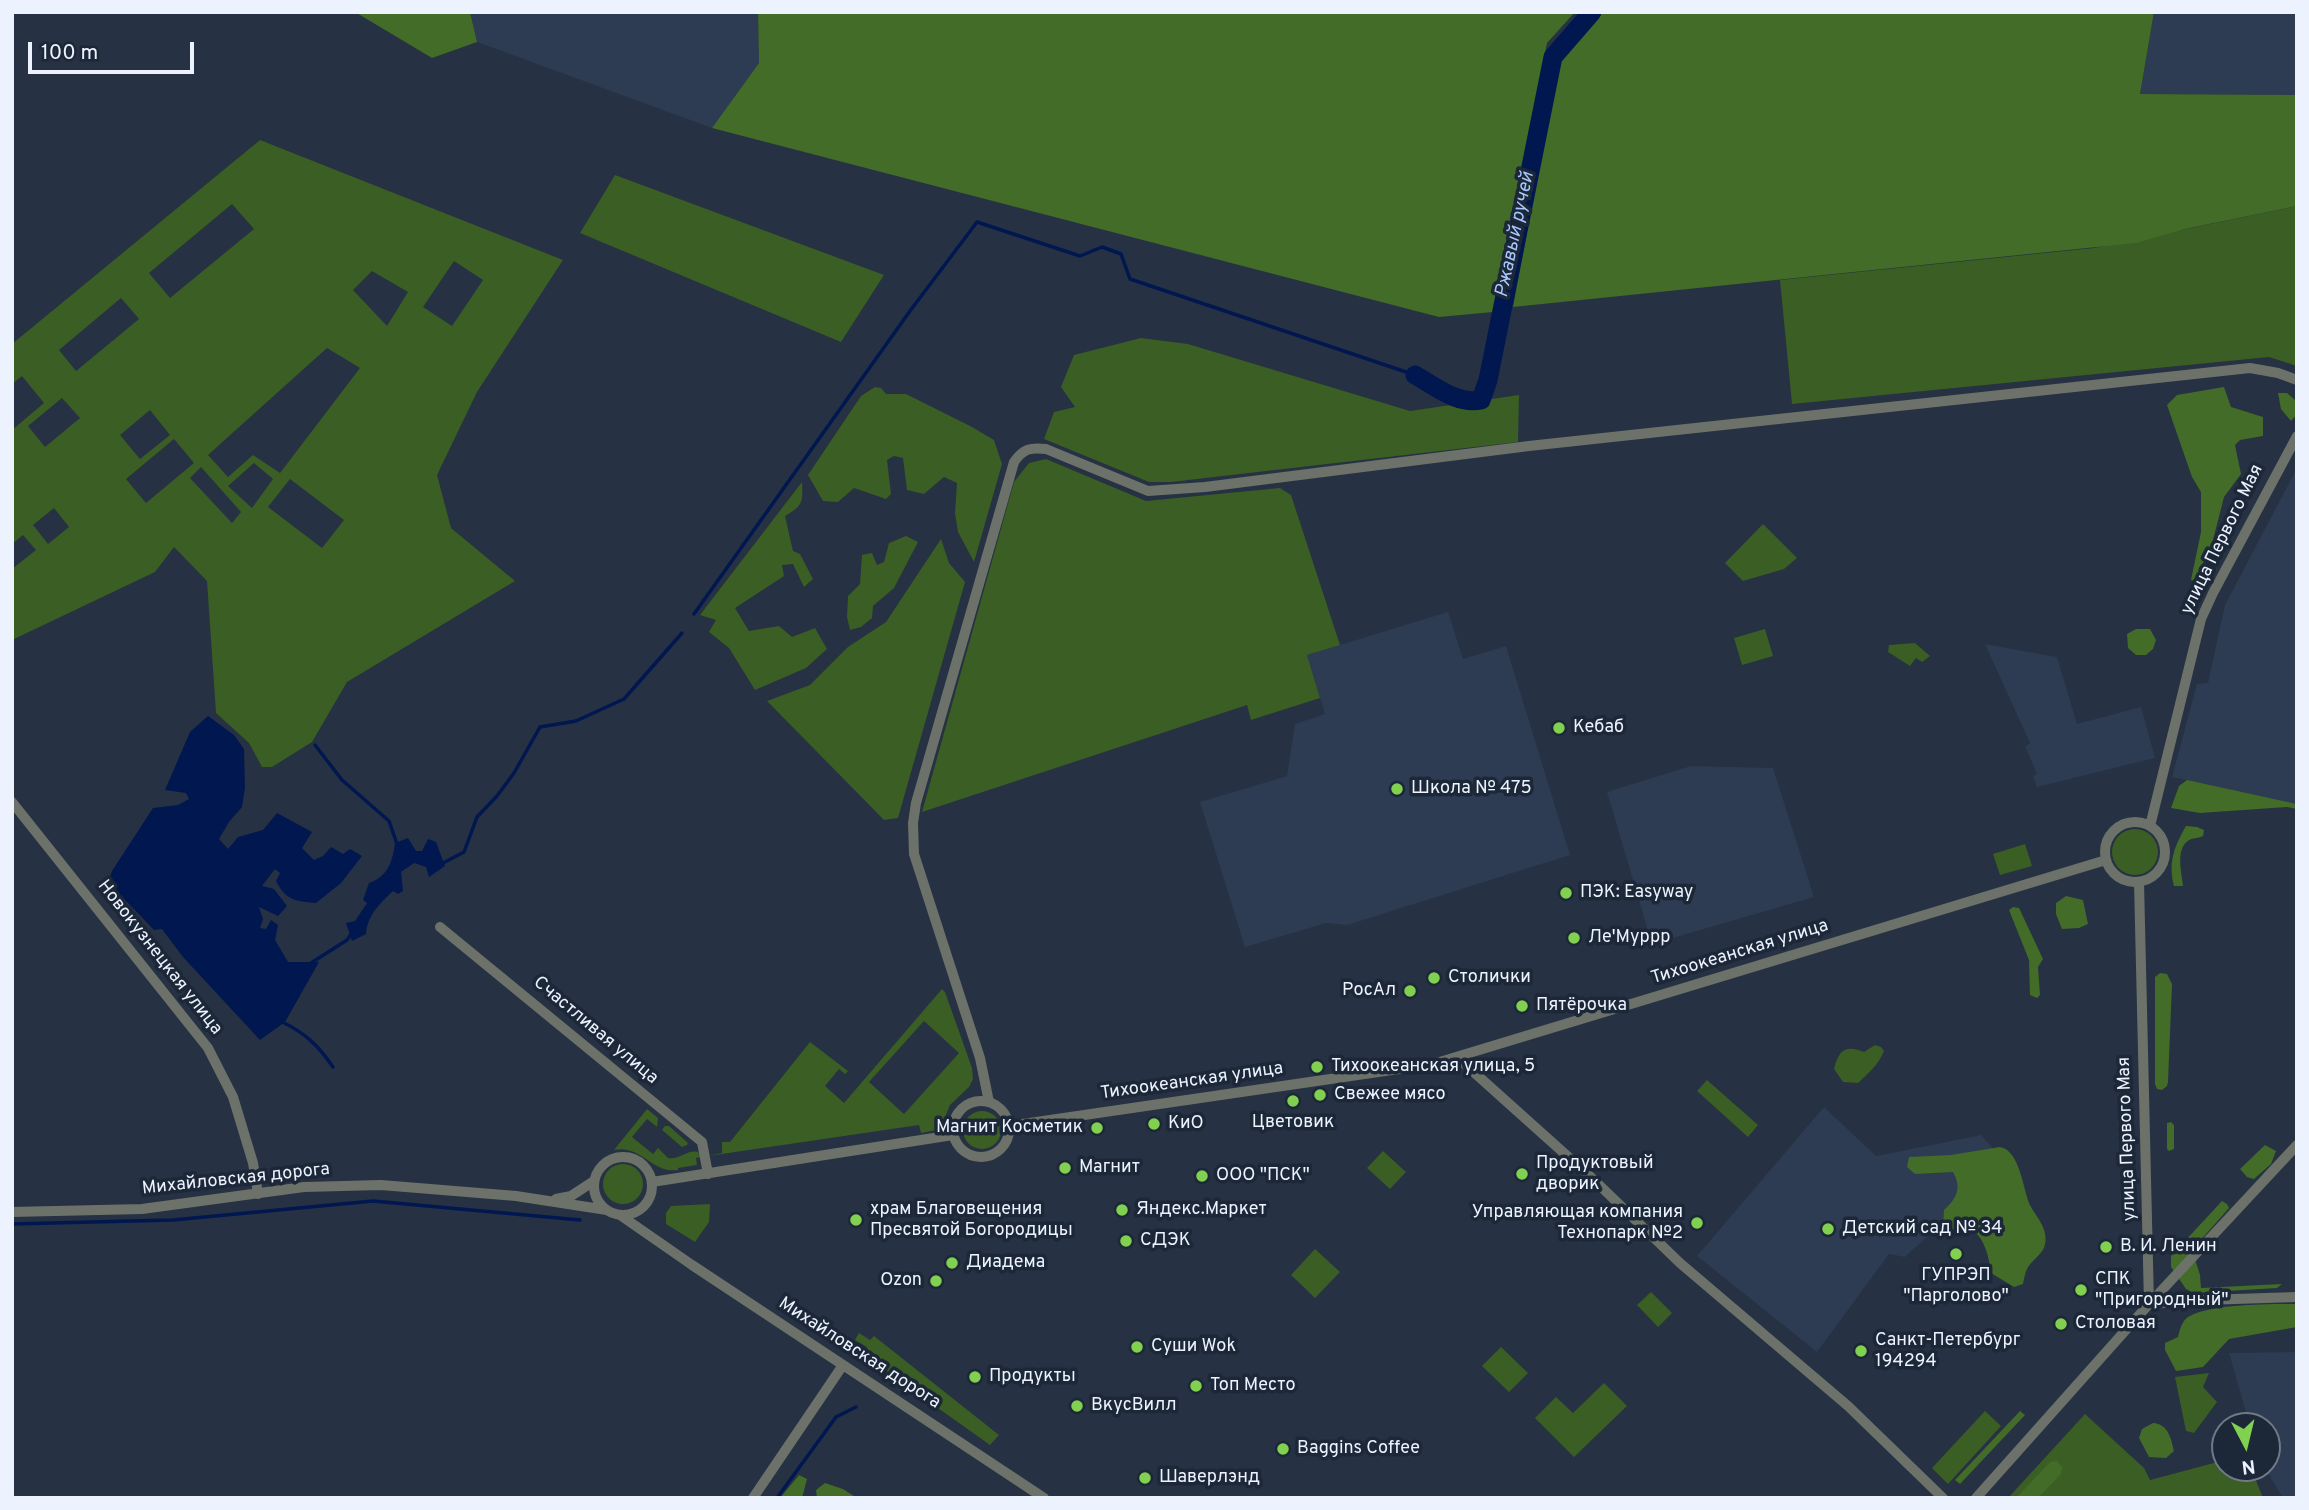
<!DOCTYPE html>
<meta charset="utf-8">
<style>
body{margin:0}
#map{position:relative;width:2309px;height:1510px;overflow:hidden;background:#263143;font-family:Overpass,sans-serif}
canvas{display:block}
.frame{position:absolute;inset:0;border:14px solid #ecf3ff;pointer-events:none}
.north{position:absolute;left:2211px;top:1412px;width:70px;height:70px;box-sizing:border-box;background:#1c2738;border:2px solid #6f7988;border-radius:50%;rotate:173deg;font-size:19px;font-weight:700;line-height:28px;text-align:center;color:#ecf3ff}
.north::after{content:'';display:block;margin:auto;width:24px;height:32px;background:#81d050;clip-path:polygon(50% 0,100% 100%,50% 72%,0 100%)}
.scale{position:absolute;left:28px;top:42px;width:166px;height:32px;box-sizing:border-box;border:4px solid #ecf3ff;border-top:0;padding-left:9px;font-size:21px;line-height:24px;white-space:nowrap;color:#ecf3ff;-webkit-text-stroke:5px #1c2738;paint-order:stroke}
</style>
<div id="map">
<canvas width="2309" height="1510"></canvas>
<div class="frame"></div>
<div class="north">N</div>
<div class="scale">100 m</div>
</div>
<script>
const g = document.querySelector('canvas').getContext('2d');
g.lineJoin = 'round';
function fill(path, color) {
  g.fillStyle = color;
  g.fill(path, 'evenodd');
}
function trace(path, color, width, dash) {
  g.strokeStyle = color;
  g.lineWidth = width;
  g.lineCap = dash ? 'butt' : 'round';
  g.setLineDash(dash || []);
  g.stroke(path);
}
function write(font, color, halo, rows, align = 'center') {
  g.font = font + ' Overpass,sans-serif';
  g.lineWidth = 7;
  g.setLineDash([]);
  g.textBaseline = 'middle';
  g.strokeStyle = halo;
  g.fillStyle = color;
  for (const [text, x, y, turn = 0] of rows) {
    g.save();
    g.translate(x, y);
    g.rotate((+turn || 0) * Math.PI / 180);
    g.textAlign = isNaN(turn) ? turn : align;
    if (halo) g.strokeText(text, 0, 0);
    g.fillText(text, 0, 0);
    g.restore();
  }
}
fill(new Path2D(`
 M470 12H758L759 63 712 128 477 42Z
 M2154 12H2297V95L2140 94Z
 M2297 468V804L2172 777 2197 684 2208 683 2225 605Z
 M1448 612 1463 659 1506 646 1570 855 1347 925 1326 923 1245 947 1200 802 1287 776 1295 724 1325 714 1307 655Z
 M1985 644 2057 657 2077 724 2141 707 2155 758 2037 787 2033 776 2037 774 2025 746 2030 743Z
 M1691 766 1773 768 1814 897 1652 944 1607 792Z
 M1824 1107 1876 1156 1981 1135 2007 1164 1905 1257 1889 1254 1817 1352 1697 1256Z
 M2297 1352V1498H2283L2265 1468H2267V1426H2250L2229 1353Z`), '#2d3b53');
fill(new Path2D(`
 M260 140 563 260 477 392 437 475 451 528 515 581 347 682 312 742 272 767H262L249 743 216 713 207 581 174 547 155 572 12 640V569L36 550 23 535 12 544V430L44 403 22 376 12 384V344ZM232 204 254 229 170 298 149 273ZM454 261 483 280 452 326 423 307ZM372 271 408 292 387 326 353 290ZM121 298 139 319 76 371 59 350ZM327 348 360 368 280 473 253 455 228 477 208 455ZM62 398 80 418 45 447 28 426ZM150 410 170 435 140 459 120 435ZM174 439 194 463 146 503 126 479ZM254 463 273 479 252 508 228 486ZM201 467 241 512 232 523 190 478ZM290 479 344 520 322 548 268 507ZM54 508 69 527 48 544 33 525Z
 M615 175 884 275 841 342 580 233Z
 M2297 206V366L2269 357 1792 404 1780 280 2094 248Z
 M1141 338 1188 344 1410 411 1519 395 1518 442 1171 482H1149L1044 439 1054 412 1075 407 1061 387 1074 355Z
 M875 387 881 388 886 394H906L972 427 994 440 1002 464 974 562 958 532 955 513 957 483 944 477 924 494 907 490 903 458 894 456 887 460 891 494 886 499 854 488 838 502 823 501 808 475 861 396Z
 M1046 459 1146 501 1280 488 1291 495 1340 645 1307 655 1320 698 1251 720 1247 705 922 812 1014 482 1029 463Z
 M802 482C803 502 803 506 785 516L793 551 800 554 813 579 804 587 793 564 782 565 784 576 735 608 749 631 779 626 792 637 815 628 827 649 806 668 755 690 729 648 709 632 716 620 700 615Z
 M1763 524 1797 558 1784 569 1743 581 1725 563Z
 M906 536 918 542 894 588 873 606 872 618 861 627 850 630 847 617 848 596 860 584 862 555 872 553 877 565 884 562 889 543Z
 M941 539 949 563 965 582 898 818 884 820 767 701 810 685 848 647 886 622Z
 M1765 629 1773 656 1742 665 1734 638Z
 M1915 643 1930 656 1922 662 1916 658 1910 666 1888 652 1889 645Z
 M2112 852a23 23 0 1 1 46 0a23 23 0 1 1-46 0Z
 M2025 844 2032 866 2000 875 1993 854Z
 M942 989 945 992 972 1068 973 1079 969 1087 950 1105 941 1127 936 1130 921 1133 919 1125 708 1156 722 1153V1142H730L810 1042 848 1071 845 1074 839 1069 825 1086 844 1103ZM924 1021 959 1053 904 1114 869 1082Z
 M1875 1045 1881 1047 1884 1051C1879 1064 1868 1074 1858 1083L1843 1082 1834 1069C1839 1049 1846 1045 1864 1052Z
 M1707 1080 1758 1125 1748 1137 1697 1091Z
 M647 1109 658 1118 657 1127 647 1119 632 1137 653 1154 658 1148 668 1158C680 1160 687 1149 698 1152L701 1157 696 1158 697 1165 678 1168V1170C652 1174 641 1144 614 1150Z
 M963 1130a19 19 0 1 1 38 0a19 19 0 1 1-38 0Z
 M665 1126H669L688 1143 687 1145 682 1147 662 1130Z
 M1383 1151 1406 1172 1390 1189 1367 1168Z
 M603 1184a20 20 0 1 1 40 0a20 20 0 1 1-40 0Z
 M710 1204 709 1222 695 1242 666 1224V1213L671 1206Z
 M1315 1249 1340 1272 1315 1298 1291 1275Z
 M1651 1292 1672 1313 1658 1327 1637 1305Z
 M859 1333 870 1340 874 1336 999 1435 990 1445 862 1354 867 1347 855 1340Z
 M1501 1347 1528 1373 1509 1392 1482 1366Z
 M2209 1373 2203 1387 2217 1402 2194 1433 2186 1431 2175 1377Z
 M1604 1383 1627 1406 1574 1457 1535 1418 1556 1397 1573 1413Z
 M1985 1411 2001 1426 1948 1484 1932 1468Z
 M2085 1414 2144 1468 2150 1480 2225 1460V1468H2251L2263 1498H2008Z`), '#3a5e23');
fill(new Path2D(`
 M355 12H470L477 42 432 58Z
 M758 12H1575L1547 43 1493 312 1439 317 712 128 759 63Z
 M1601 12H2154L2140 94 2297 95V206L2185 229 2136 243 1513 307 1559 62Z
 M2224 387 2231 407 2263 417V436L2240 440 2235 445 2241 474 2224 497 2213 540 2195 581 2191 580 2201 532V492L2192 477 2167 405 2177 395Z
 M2278 393H2287L2295 400 2297 414 2291 421 2281 409Z
 M2136 629H2150L2156 640 2153 649 2146 655H2136L2128 648 2127 634Z
 M2187 780 2297 804V809L2287 807 2200 813 2171 808 2179 786Z
 M2186 826 2197 827 2204 830 2203 836C2199 838 2194 838 2191 839 2174 847 2182 872 2183 886H2174C2168 862 2174 847 2186 826Z
 M2066 896 2083 900 2088 924 2079 928 2062 929 2056 914V903Z
 M2013 907 2019 908 2043 959 2038 967 2040 995 2037 998 2030 995 2029 960 2009 910Z
 M2160 973 2167 974 2172 984 2168 1082 2167 1086 2162 1090 2157 1089 2155 1084V977Z
 M2171 1122 2174 1125V1149L2169 1151 2167 1149V1123Z
 M2265 1145 2276 1151 2271 1164 2254 1179 2247 1177 2240 1169Z
 M2000 1147C2019 1150 2023 1187 2029 1203 2034 1215 2051 1229 2044 1248 2041 1255 2031 1261 2027 1269 2025 1273 2024 1279 2023 1284L2014 1287 1991 1273C1989 1256 1984 1235 1968 1227L1950 1232 1945 1230 1943 1226 1944 1210C1957 1198 1962 1188 1953 1172L1915 1174 1907 1167 1909 1157 1951 1155Z
 M2222 1201 2227 1204 2229 1208 2192 1250 2200 1275 2201 1288 2282 1284 2277 1288 2194 1293 2186 1289 2171 1267V1256Z
 M2297 1304V1327L2229 1339 2203 1367 2176 1371 2165 1350V1343L2178 1337C2179 1332 2181 1325 2184 1321 2197 1303 2274 1304 2297 1304Z
 M2020 1411 2025 1415 1960 1484 1955 1480Z
 M2153 1423C2168 1424 2171 1438 2174 1451L2166 1458 2149 1457 2139 1438 2142 1429Z
 M2057 1461 2062 1467 2061 1474 2038 1498H2016L2050 1462Z
 M799 1475 807 1479 802 1498H780Z
 M825 1483 843 1489 857 1498H817L816 1490Z`), '#426c28');
fill(new Path2D(`
 M208 716 234 735 244 749 245 788 242 807 229 822 219 839 228 849 238 837 263 830 277 813 312 832 302 848 314 860 323 856 331 847 343 854 350 849 362 856 341 883 316 903C296 901 286 901 276 881L280 873 275 869 262 886 274 889 287 906 278 916 259 907 263 919 260 928 266 929 271 920 278 925 275 940 288 962H319L285 1022 260 1040 183 957 162 929 154 930 108 882 112 871 153 808 178 805 189 799 186 793 165 790 190 732Z
 M408 838 416 851H422L428 839 436 842 445 866 429 877 426 867 414 863 401 872 403 891 398 894 393 891C380 903 367 916 366 934L352 941 346 923 355 921 367 903 363 900 369 883C388 877 393 860 395 843Z`), '#001750');
trace(new Path2D(`
 M694 614 910 311 977 222 1080 256 1102 247 1121 254 1130 279 1415 375
 M315 745 342 780 389 821 397 844
 M443 863 464 852 477 817 497 796 514 773 540 727 576 721 624 699 682 633
 M311 963 347 940 352 933
 M280 1021C304 1032 318 1045 333 1067
 M12 1224 173 1220 373 1201 580 1220
 M777 1498 836 1417 856 1407`), '#001750', 3.5);
trace(new Path2D(`
 M1415 375C1435 386 1457 405 1481 400L1488 380 1553 57 1592 12`), '#001750', 19);
trace(new Path2D(`
 M12 802 208 1048 233 1097 253 1163 258 1194
 M2105 852a30 30 0 1 1 60 0a30 30 0 1 1-60 0Z
 M2150 826 2201 619 2213 593 2297 436
 M2139 882 2149 1304
 M440 927 702 1142 708 1174
 M1458 1058 1594 1180 1680 1263 1848 1406 1943 1498
 M953 1129a28 28 0 1 1 56 0a28 28 0 1 1-56 0Z
 M989 1102 980 1058 914 854 913 823 916 803 1014 462C1023 449 1030 447 1046 449L1148 491 1205 487 1529 446 2250 368 2278 373 2297 380
 M1009 1126 1433 1064 2106 860
 M594 1186a29 29 0 1 1 58 0a29 29 0 1 1-58 0Z
 M652 1182 953 1135
 M556 1199 571 1196 594 1181
 M12 1212 142 1209 304 1187 381 1185 516 1196 607 1210
 M620 1215 692 1265 1044 1498
 M2149 1304 2204 1300 2297 1297
 M753 1498 843 1365
 M1976 1498 2149 1304 2297 1145`), '#6c7269', 10);
for (const [x, y, r, color] of [
 [1559,728,7,"#81d050"],
 [1397,789,7,"#81d050"],
 [1566,893,7,"#81d050"],
 [1574,938,7,"#81d050"],
 [1434,978,7,"#81d050"],
 [1410,991,7,"#81d050"],
 [1522,1006,7,"#81d050"],
 [1317,1067,7,"#81d050"],
 [1320,1095,7,"#81d050"],
 [1293,1101,7,"#81d050"],
 [1154,1124,7,"#81d050"],
 [1097,1128,7,"#81d050"],
 [1065,1168,7,"#81d050"],
 [1522,1174,7,"#81d050"],
 [1202,1176,7,"#81d050"],
 [1122,1210,7,"#81d050"],
 [856,1220,7,"#81d050"],
 [1697,1223,7,"#81d050"],
 [1828,1229,7,"#81d050"],
 [1126,1241,7,"#81d050"],
 [2106,1247,7,"#81d050"],
 [1956,1254,7,"#81d050"],
 [952,1263,7,"#81d050"],
 [936,1281,7,"#81d050"],
 [2081,1290,7,"#81d050"],
 [2061,1324,7,"#81d050"],
 [1137,1347,7,"#81d050"],
 [1861,1351,7,"#81d050"],
 [975,1377,7,"#81d050"],
 [1196,1386,7,"#81d050"],
 [1077,1406,7,"#81d050"],
 [1283,1449,7,"#81d050"],
 [1145,1478,7,"#81d050"]
]) {
  const dot = new Path2D();
  dot.arc(x, y, r, 0, 2 * Math.PI);
  g.fillStyle = color;
  g.fill(dot);
  trace(dot, '#1c2738', 2.5);
}
write('18px', '#ecf3ff', '#1c2738', [
 ["улица Первого Мая",2223,540,-64],
 ["Тихоокеанская улица",1740,953,-17],
 ["Новокузнецкая улица",159,958,52],
 ["Счастливая улица",595,1031,40],
 ["Тихоокеанская улица",1192,1082,-8],
 ["улица Первого Мая",2128,1139,-92],
 ["Михайловская дорога",236,1180,-6],
 ["Михайловская дорога",859,1354,33]
]);
write('18px', '#ecf3ff', '#1c2738', [
 ["Кебаб",1573,728],
 ["Школа № 475",1411,789],
 ["ПЭК: Easyway",1580,893],
 ["Ле'Муррр",1588,938],
 ["Столички",1448,978],
 ["РосАл",1396,991,"right"],
 ["Пятёрочка",1536,1006],
 ["Тихоокеанская улица, 5",1331,1067],
 ["Свежее мясо",1334,1095],
 ["Цветовик",1293,1123,"center"],
 ["КиО",1168,1124],
 ["Магнит Косметик",1083,1128,"right"],
 ["Продуктовый",1536,1164],
 ["дворик",1536,1185],
 ["Магнит",1079,1168],
 ["ООО \"ПСК\"",1216,1176],
 ["храм Благовещения",870,1210],
 ["Пресвятой Богородицы",870,1231],
 ["Яндекс.Маркет",1136,1210],
 ["Управляющая компания",1683,1213,"right"],
 ["Технопарк №2",1683,1234,"right"],
 ["Детский сад № 34",1842,1229],
 ["СДЭК",1140,1241],
 ["В. И. Ленин",2120,1247],
 ["Диадема",966,1263],
 ["ГУПРЭП",1956,1276,"center"],
 ["\"Парголово\"",1956,1297,"center"],
 ["СПК",2095,1280],
 ["\"Пригородный\"",2095,1301],
 ["Ozon",922,1281,"right"],
 ["Столовая",2075,1324],
 ["Санкт-Петербург",1875,1341],
 ["194294",1875,1362],
 ["Суши Wok",1151,1347],
 ["Продукты",989,1377],
 ["Топ Место",1210,1386],
 ["ВкусВилл",1091,1406],
 ["Baggins Coffee",1297,1449],
 ["Шаверлэнд",1159,1478]
], 'left');
write('italic 19px', '#a8c8fe', '#1c2738', [
 ["Ржавый ручей",1516,235,-78]
]);
</script>
